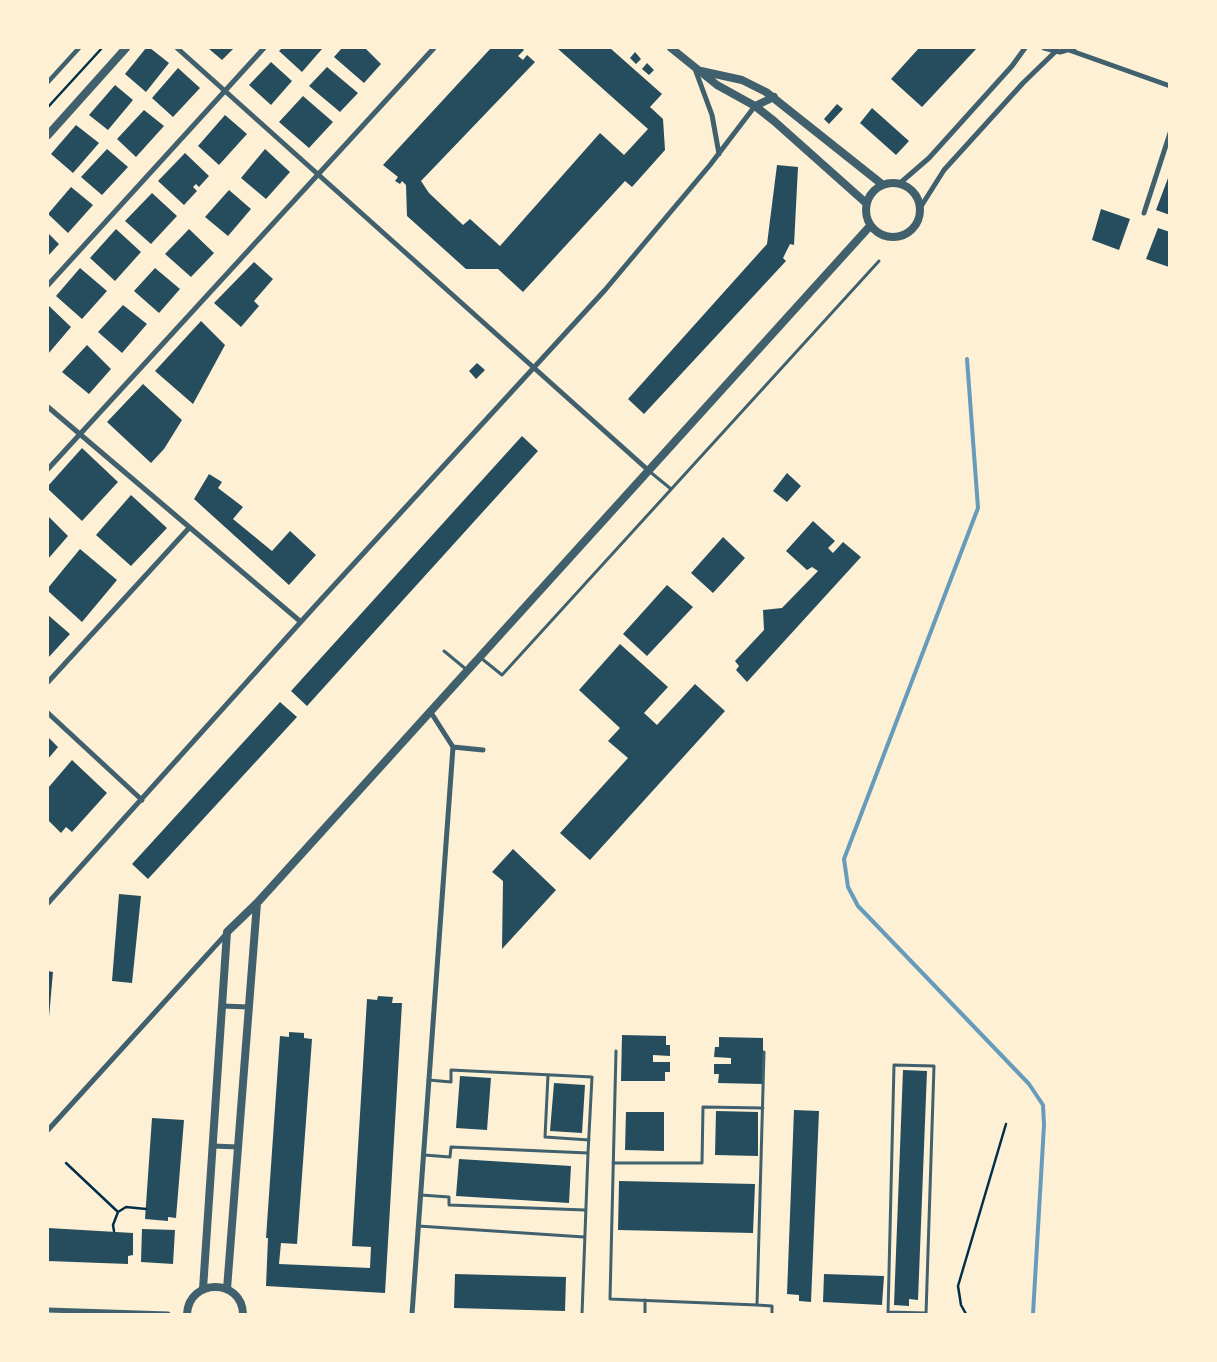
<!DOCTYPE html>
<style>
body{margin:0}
#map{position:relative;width:1217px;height:1362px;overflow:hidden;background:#fdf0d5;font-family:"IBM Plex Sans",sans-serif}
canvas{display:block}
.frame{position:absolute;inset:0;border:49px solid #fdf0d5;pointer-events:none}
</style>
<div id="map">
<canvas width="1217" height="1362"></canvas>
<div class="frame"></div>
</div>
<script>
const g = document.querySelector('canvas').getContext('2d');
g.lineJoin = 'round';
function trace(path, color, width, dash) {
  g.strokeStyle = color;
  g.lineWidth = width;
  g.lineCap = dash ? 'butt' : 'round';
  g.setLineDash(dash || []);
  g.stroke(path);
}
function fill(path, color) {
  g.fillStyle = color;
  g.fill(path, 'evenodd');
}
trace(new Path2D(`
 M967 359 978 508 844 859 848 887 858 906 1029 1084 1043 1105 1044 1125 1033 1314`), '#669bbc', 4);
fill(new Path2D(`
 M146 48H150L169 63 146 92 125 74Z
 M208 48H234L222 60Z
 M282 48H321L322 49 302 72 279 51Z
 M342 48H365L381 64 364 83 334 57Z
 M491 48H522L524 50 518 56 523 60 527 55 535 62 421 181 429 193 463 225 470 219 500 246 600 133 624 155 648 129 557 48H610L662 94 650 107 663 119 665 150 632 187 625 181 523 292 498 269H466L407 216 406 185 402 181 400 184 395 181 398 177 383 165Z
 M919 48H977L922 107 891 79Z
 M635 52 641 59 636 64 630 58Z
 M271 62 292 81 271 105 249 85Z
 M647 63 654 70 649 75 642 69Z
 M327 67 358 93 340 112 309 86Z
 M178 68 200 88 173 117 152 98Z
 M115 85 133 100 108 130 89 115Z
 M303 96 333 122 309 148 279 122Z
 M837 104 843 109 829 124 824 119Z
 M872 108 909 141 896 155 860 123Z
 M144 110 164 126 136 157 117 139Z
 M225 115 247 134 219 165 198 146Z
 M76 125 99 143 73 173 51 154Z
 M107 149 128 167 102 195 81 177Z
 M265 149 290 172 266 199 241 178Z
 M185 153 209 176 199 187 196 184 193 187 197 191 184 205 158 181Z
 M777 165 798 167 794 245 790 244 783 258 786 261 644 414 628 399 767 244Z
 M1168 178H1170V215L1156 210Z
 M71 187 93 205 68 233 48 214Z
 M229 190 251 209 228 236 205 217Z
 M152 193 177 216 151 244 125 221Z
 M1101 209 1130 219 1119 250 1092 240Z
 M1158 228 1170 232 1169 267 1146 259Z
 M116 229 141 252 115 281 90 258Z
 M189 229 214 253 191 277 165 254Z
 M48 233 59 244 48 256Z
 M254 262 273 279 254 301 259 306 241 327 214 303Z
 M80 268 107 291 82 319 56 296Z
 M155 268 180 289 159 313 134 291Z
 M48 305 71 327 48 354Z
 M123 305 147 324 122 353 98 332Z
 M201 321 225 345 193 404 155 371Z
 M87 345 111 369 89 394 62 372Z
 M477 363 485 370 476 379 469 371Z
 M143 384 182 420 164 449 151 463 107 422Z
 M522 436 538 451 307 706 291 691Z
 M82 448 118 482 82 521 48 489V486Z
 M787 473 801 486 787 502 773 491Z
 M209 474 222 482 218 488 243 507 233 519 272 551 290 531 316 555 289 585 194 499Z
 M131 495 167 528 131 566 96 535Z
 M48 516 68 536 48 559Z
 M813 521 835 541 828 548 833 553 843 542 861 557 747 682 736 670 739 666 735 661 764 630 763 610 782 608 818 571 812 567 807 570 786 551Z
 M723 537 745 558 713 593 691 573Z
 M80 549 117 580 82 622 48 591V588Z
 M667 585 693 607 647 656 623 634Z
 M48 615 70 634 48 658Z
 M620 644 668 687 644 713 657 725 695 684 725 711 590 860 560 833 628 758 608 741 620 728 579 690Z
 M280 702 297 717 148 879 132 864Z
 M48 737 58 747 48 759Z
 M72 760 107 793 72 832 66 827 61 833 48 820V788Z
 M513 849 556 890 502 949 503 881 492 872Z
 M119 894 141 896 132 983 112 981Z
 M48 971 53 972 49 1017H48Z
 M378 996 393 997 392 1003H402L385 1293 266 1286 268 1238H266L280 1036 289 1037V1032L304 1033V1038L312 1039 297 1244 281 1243 279 1264 370 1268 371 1247 352 1246 367 999 377 1000Z
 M622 1035 666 1036V1045H670V1056L653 1055V1062H670V1072H665V1081H621Z
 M719 1037 763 1038V1084L718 1083 719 1074H714V1064H731V1058L714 1057 715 1047H719Z
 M903 1070 927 1071 918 1300 909 1299V1306L894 1305Z
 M460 1076 491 1078 487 1130 456 1128Z
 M554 1083 585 1085 582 1133 550 1131Z
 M794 1110 819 1111 811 1302 799 1301V1295L787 1294Z
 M716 1111 758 1112V1156L715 1155Z
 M626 1112H664V1151L625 1150Z
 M152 1118 184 1120 176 1218 168 1217V1221L145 1219Z
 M459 1159 571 1166 569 1203 456 1196Z
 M619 1181 755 1184 753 1233 618 1230Z
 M48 1228 133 1233V1255L128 1256V1264L48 1261Z
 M142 1229 175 1230 173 1264 141 1262Z
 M455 1274 566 1277 565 1311 454 1308Z
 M824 1274 884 1276 882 1305 823 1302Z`), '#264d5e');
trace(new Path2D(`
 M48 107 102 48
 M66 1163 118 1212 126 1207 146 1209
 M114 1231 113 1225 118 1212
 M966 1314 961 1305 958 1286 1006 1124`), '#003049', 2.5);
trace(new Path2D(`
 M649 471 671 489
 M444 651 467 670
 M481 658 502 675 879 261
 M616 1051 610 1299 757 1305
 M764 1052 757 1305 772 1306V1314
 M548 1075 545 1137 589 1140
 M429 1080 451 1082V1070L592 1077 588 1153
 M424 1155 450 1157 451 1147 588 1153 582 1314
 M613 1163H702L703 1107 763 1108
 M421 1195 449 1197V1205L585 1210
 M418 1226 584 1237
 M889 1312 926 1313
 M645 1314V1300
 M888 1314 894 1065 934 1066 926 1314`), '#3f606c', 3);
trace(new Path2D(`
 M48 82 79 48`), '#3f606c', 4.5);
trace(new Path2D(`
 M177 48 648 470
 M1044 48 1060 52 1074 48
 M1069 50 1170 86
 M695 69 712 115 719 154
 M899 184 929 158 1012 66 1025 48
 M920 208 944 170 1023 83 1056 51
 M1144 213 1170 133
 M48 285 264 48
 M48 407 301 622
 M48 469 434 48
 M48 682 189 528
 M48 713 142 800
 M453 747 483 750
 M48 903 316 605 605 290 710 165 755 106
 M222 1006 249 1007
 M48 1130 227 933
 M213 1146 238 1147
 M48 1310 168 1314
 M412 1314 453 747 430 711`), '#3f606c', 5);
trace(new Path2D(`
 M671 48 717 85 755 106 774 121 866 203
 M701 71 742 80 766 92 883 185
 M755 106 774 97
 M48 135 126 48
 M866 210a27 27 0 1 1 54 0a27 27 0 1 1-54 0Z
 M203 1289 227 932 257 903 870 226
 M227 1289 257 903
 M187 1314C189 1278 242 1278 243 1314`), '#3f606c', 8);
</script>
